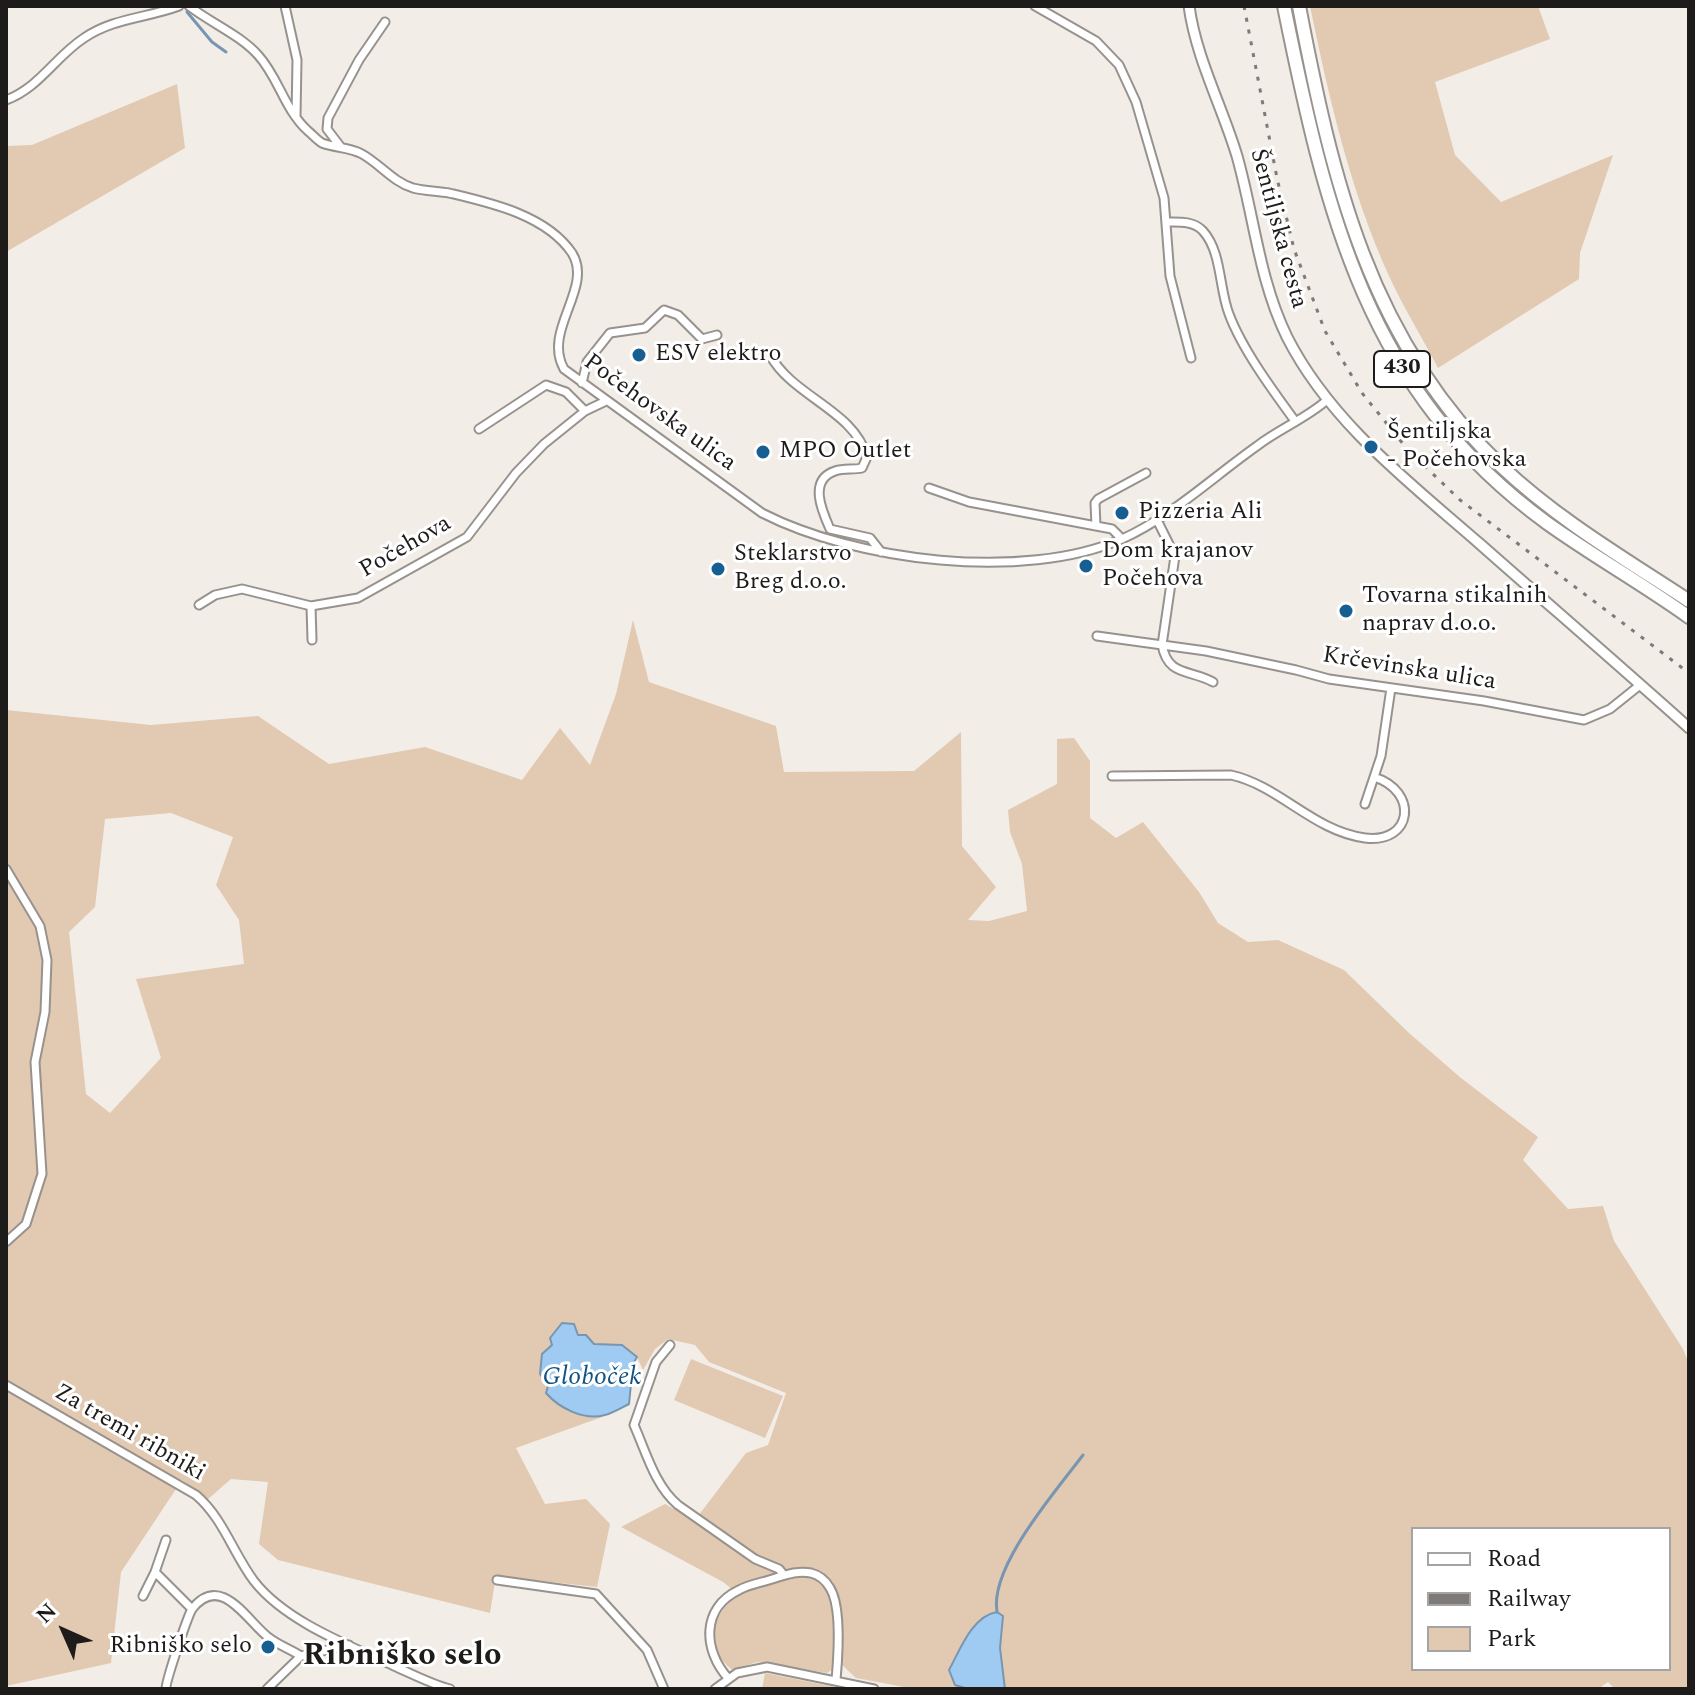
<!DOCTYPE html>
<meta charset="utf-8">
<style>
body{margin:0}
#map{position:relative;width:1695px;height:1695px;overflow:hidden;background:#f3ede8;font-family:Spectral,serif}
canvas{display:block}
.frame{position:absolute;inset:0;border:8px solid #1e1c1b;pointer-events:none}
.legend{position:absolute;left:1411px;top:1527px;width:260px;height:144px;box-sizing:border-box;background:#fff;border:2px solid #a5a4a4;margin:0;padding:10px 14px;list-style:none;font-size:24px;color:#1e1c1b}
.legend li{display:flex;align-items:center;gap:16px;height:40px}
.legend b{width:40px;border:2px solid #a5a4a4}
.north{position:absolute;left:24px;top:1591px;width:80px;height:80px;-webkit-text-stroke:6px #fff;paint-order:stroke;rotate:315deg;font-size:22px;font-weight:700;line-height:32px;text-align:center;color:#1e1c1b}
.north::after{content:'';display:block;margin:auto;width:28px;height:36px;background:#1e1c1b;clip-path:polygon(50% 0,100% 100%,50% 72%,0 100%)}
</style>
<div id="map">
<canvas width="1695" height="1695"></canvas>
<div class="frame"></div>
<ul class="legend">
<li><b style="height:10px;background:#fff"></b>Road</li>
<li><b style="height:10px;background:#7d7a77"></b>Railway</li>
<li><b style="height:22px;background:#e2c9b1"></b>Park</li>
</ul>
<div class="north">N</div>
</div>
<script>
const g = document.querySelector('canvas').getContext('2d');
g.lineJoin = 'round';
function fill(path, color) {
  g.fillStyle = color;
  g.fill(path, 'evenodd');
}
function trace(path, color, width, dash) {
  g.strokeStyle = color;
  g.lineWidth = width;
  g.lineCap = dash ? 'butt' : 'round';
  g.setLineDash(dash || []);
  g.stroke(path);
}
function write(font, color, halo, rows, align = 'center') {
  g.font = font + ' Spectral,serif';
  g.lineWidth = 6;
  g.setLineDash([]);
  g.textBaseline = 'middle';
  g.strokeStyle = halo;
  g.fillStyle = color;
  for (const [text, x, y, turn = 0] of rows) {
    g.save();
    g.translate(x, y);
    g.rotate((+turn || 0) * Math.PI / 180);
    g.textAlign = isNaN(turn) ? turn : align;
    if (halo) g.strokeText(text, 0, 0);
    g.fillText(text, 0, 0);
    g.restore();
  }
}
fill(new Path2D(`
 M1310 6H1538L1550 39 1435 82 1455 155 1501 202 1613 155 1580 253 1579 279 1438 368C1422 337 1403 307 1389 276 1350 190 1329 98 1310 6Z
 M177 84 185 148 6 252V146L32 145Z
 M633 620 649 682 776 726 784 772 914 771 961 732 962 846 996 887 968 920 989 921 1027 911 1022 864 1010 832 1008 810 1057 784V739L1074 738 1090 761V818L1116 838 1143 822 1199 892 1218 923 1248 942 1278 940 1344 970 1409 1033 1461 1078 1538 1137 1523 1160 1568 1209 1603 1206 1614 1241 1683 1349 1689 1364V1689H1615L1608 1682 1598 1689H1005L1000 1648 1003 1616 956 1685 968 1689H915L856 1678 841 1664 827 1673 757 1662 732 1670C699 1641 712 1621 737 1593L723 1582 621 1527 665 1504 695 1520 746 1453 768 1445 786 1393 709 1362 695 1345 668 1339 655 1349 643 1370 637 1357 575 1412 602 1417 516 1448 545 1504 586 1499 610 1524 597 1587 496 1576 490 1613 278 1560 259 1544 268 1482 231 1479 207 1500 182 1480 121 1572 111 1663 6 1686V1397L8 1392 6 1391V710L151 725 258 716 329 764 425 747 522 780 560 728 590 765 616 694ZM171 813 233 837 216 885 239 920 244 964 136 979 161 1058 110 1113 86 1094 69 932 95 907 105 819ZM1413 1529H1669V1669H1413Z
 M691 1359 783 1396 765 1438 674 1400Z
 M765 1673 845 1689H762Z`), '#e2c9b1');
const water = new Path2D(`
 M562 1323 574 1324 578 1335H586L594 1344 622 1345 637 1357 633 1364 629 1404C621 1408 613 1413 605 1415 584 1421 559 1408 546 1393L548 1386 540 1374 542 1354 552 1345 550 1338Z
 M997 1612 1003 1616 1000 1648 1005 1689H968L955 1685 949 1670C960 1650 972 1616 997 1612Z`);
fill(water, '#9fcaf1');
trace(water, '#7896b1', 2);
trace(new Path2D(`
 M187 12 212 42 226 52
 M997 1612C989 1567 1056 1491 1083 1455`), '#7896b1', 3);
const minor = new Path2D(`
 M189 6C211 23 240 35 258 55 279 78 284 109 308 131 312 134 317 140 322 143 335 148 349 147 362 154 380 164 393 182 413 188 424 191 437 191 449 193 491 203 546 215 572 253 594 288 542 330 564 369L762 513C856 561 1023 582 1122 539 1171 517 1213 477 1257 446 1279 429 1307 418 1327 400
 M285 6 297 60 296 117
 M1035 6 1096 41 1119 65 1136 102 1164 198 1170 276 1191 358
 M6 100C39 88 55 57 84 38 113 18 147 18 179 6
 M340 146 327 129 328 118 359 60 385 22
 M1168 222C1180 222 1194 221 1203 231 1222 252 1219 289 1229 314 1242 349 1273 391 1295 421
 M770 355C793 397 854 410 867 457L862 468C853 470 844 468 835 471 808 480 822 511 830 529L870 538 881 552
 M582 383 587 362 610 333 645 328 664 310 678 315 702 339 717 335
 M479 429 546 385 566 392 585 411
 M929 488 969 502 1112 529 1122 539
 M1157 520 1175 556 1162 645C1168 677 1190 669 1213 682
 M1096 526 1095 503 1098 499 1146 473
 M199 605 215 595 242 589 311 606 358 598 467 537 516 473 544 444 585 411 606 401
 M311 606 312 640
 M1097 636 1206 651 1296 670 1329 679 1484 701 1584 720 1610 709 1640 685
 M1112 776 1231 775C1280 786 1313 831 1365 838 1413 844 1419 791 1374 777
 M1365 804 1381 756 1391 688
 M6 869 40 926 47 960 45 1012 35 1062 42 1174 26 1224 6 1242
 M670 1345 656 1362 634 1425C646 1452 655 1486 678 1505L755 1559 779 1569 783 1574
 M6 1385 196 1495C223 1518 233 1553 254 1581 285 1621 348 1645 394 1666 412 1674 431 1684 450 1689
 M166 1540 155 1572 192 1609
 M497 1580 596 1594 647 1650 664 1689
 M143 1596 155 1572
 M728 1678C703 1650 701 1608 739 1590 748 1585 759 1583 769 1580 783 1576 796 1570 811 1573 819 1575 826 1581 830 1588 842 1607 838 1658 836 1680
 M166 1689C165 1683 187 1618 192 1609 221 1572 247 1621 268 1637 278 1645 290 1649 301 1656
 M267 1689 301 1656 349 1645
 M715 1689 737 1673 767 1667 874 1689`);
const tertiary = new Path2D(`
 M1189 6C1196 58 1222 106 1237 156 1254 216 1259 280 1287 337 1330 422 1409 482 1480 544 1549 605 1620 666 1689 728`);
const trunk = new Path2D(`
 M1284 6C1326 213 1366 391 1547 523 1593 556 1643 584 1689 617
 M1299 6C1332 178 1369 341 1501 466 1557 519 1625 559 1689 601`);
trace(minor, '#97928d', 11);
trace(tertiary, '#97928d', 13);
trace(trunk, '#97928d', 16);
trace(minor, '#fff', 7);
trace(tertiary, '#fff', 9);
trace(trunk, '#fff', 12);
trace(new Path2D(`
 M1244 6 1277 178 1294 249 1325 331 1362 393 1408 450 1460 500 1689 673`), '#7d7a77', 3, [4, 8]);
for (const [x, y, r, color] of [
 [639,355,8,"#175e92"],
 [1371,447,8,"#175e92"],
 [763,452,8,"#175e92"],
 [1122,513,8,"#175e92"],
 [1086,566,8,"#175e92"],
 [718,569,8,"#175e92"],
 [1346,611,8,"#175e92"],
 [268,1647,8,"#175e92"]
]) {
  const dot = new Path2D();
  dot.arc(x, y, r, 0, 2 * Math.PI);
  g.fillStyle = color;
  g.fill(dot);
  trace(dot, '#fff', 3);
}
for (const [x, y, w] of [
 [1402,369,56]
]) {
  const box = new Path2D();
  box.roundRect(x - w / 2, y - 18, w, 36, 6);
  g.fillStyle = '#fff';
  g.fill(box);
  trace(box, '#1e1c1b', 2);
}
write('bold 22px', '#1e1c1b', null, [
 ["430",1402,369]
]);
write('24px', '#1e1c1b', '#fff', [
 ["Šentiljska cesta",1277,229,75],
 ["Počehovska ulica",659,414,36],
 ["Počehova",406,548,-30],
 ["Krčevinska ulica",1409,670,9],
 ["Za tremi ribniki",129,1434,30]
]);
write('24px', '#1e1c1b', '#fff', [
 ["ESV elektro",655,355],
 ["Šentiljska",1387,433],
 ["- Počehovska",1387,461],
 ["MPO Outlet",779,452],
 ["Pizzeria Ali",1138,513],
 ["Dom krajanov",1102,552],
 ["Počehova",1102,580],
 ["Steklarstvo",734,555],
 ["Breg d.o.o.",734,583],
 ["Tovarna stikalnih",1362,597],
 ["naprav d.o.o.",1362,625],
 ["Ribniško selo",252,1647,"right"]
], 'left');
write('italic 26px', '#115484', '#fff', [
 ["Globoček",592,1379]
]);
write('bold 32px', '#1e1c1b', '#fff', [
 ["Ribniško selo",402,1658]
]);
</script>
